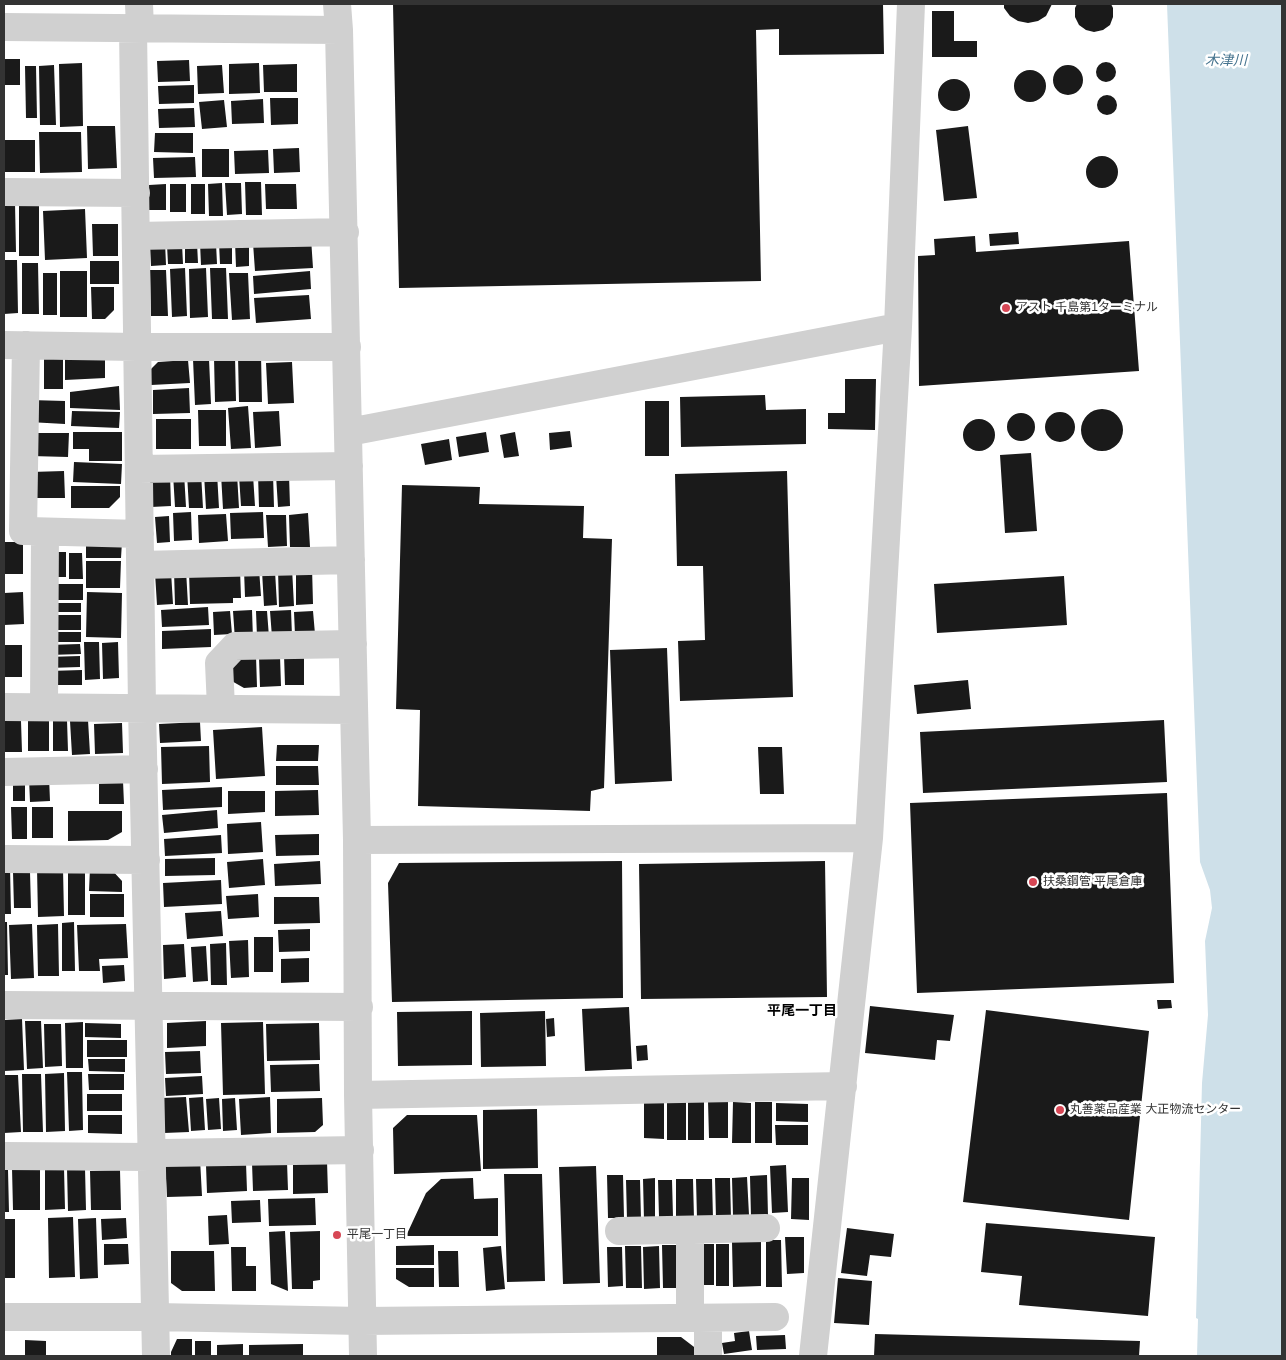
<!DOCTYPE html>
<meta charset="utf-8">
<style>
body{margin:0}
#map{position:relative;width:1286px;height:1360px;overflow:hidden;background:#fff;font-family:Helvetica,sans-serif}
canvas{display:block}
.frame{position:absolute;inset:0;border:5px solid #333;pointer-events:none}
</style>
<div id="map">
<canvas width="1286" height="1360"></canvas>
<div class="frame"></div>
</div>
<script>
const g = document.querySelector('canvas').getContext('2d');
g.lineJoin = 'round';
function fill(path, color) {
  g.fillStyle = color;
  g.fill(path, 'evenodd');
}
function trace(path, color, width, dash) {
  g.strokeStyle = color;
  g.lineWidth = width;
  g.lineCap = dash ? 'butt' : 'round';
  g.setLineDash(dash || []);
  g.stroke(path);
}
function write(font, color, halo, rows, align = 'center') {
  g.font = font + ' Helvetica,"Noto Sans JP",sans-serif';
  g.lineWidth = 5;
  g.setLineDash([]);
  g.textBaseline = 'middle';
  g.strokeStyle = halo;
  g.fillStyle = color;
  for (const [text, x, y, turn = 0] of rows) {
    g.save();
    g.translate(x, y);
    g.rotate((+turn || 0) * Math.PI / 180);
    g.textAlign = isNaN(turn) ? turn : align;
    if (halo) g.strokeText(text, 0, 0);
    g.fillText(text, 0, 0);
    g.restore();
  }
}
fill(new Path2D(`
 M1167 4H1282V1356H1197L1198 1319 1196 1318 1202 1083 1208 1015 1205 941 1212 908 1210 890 1200 862Z`), '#cee0e9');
fill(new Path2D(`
 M393 4H883L884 54 779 55V29L756 30 761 281 399 288Z
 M1004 4H1052L1046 16 1038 21 1028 23 1018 21 1010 16 1004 8Z
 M1077 4H1111L1113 8V17L1110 25 1103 30 1094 32 1086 30 1079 25 1075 17V8Z
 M932 11H954V41H977V57H932Z
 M4 59H20V85H4Z
 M189 60 190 81 158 82 157 61Z
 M1096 72a10 10 0 1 1 20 0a10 10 0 1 1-20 0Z
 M82 63 83 126 60 127 59 64Z
 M259 63 260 93 229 94V64Z
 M297 64V92H264L263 65Z
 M1053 80a15 15 0 1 1 30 0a15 15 0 1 1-30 0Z
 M54 65 56 125H40L39 66Z
 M222 65 224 93 198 94 197 66Z
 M25 66H36L37 118H26Z
 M1014 86a16 16 0 1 1 32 0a16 16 0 1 1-32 0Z
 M938 95a16 16 0 1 1 32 0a16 16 0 1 1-32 0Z
 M194 85V103L159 104 158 86Z
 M1097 105a10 10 0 1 1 20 0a10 10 0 1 1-20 0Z
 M270 98H298V124L271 125Z
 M263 99 264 123 232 124 231 101Z
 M224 100 227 127 202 129 199 102Z
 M194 108 195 127 159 128 158 109Z
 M87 126H115L117 168 88 169Z
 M968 126 977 198 944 201 936 130Z
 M39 132H81L82 172 40 173Z
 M155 133H193V153L154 152Z
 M4 140H35V172H4Z
 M299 148 300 172 274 173 273 149Z
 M202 149H229V177H202Z
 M268 150 269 173 235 174 234 151Z
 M1086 172a16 16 0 1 1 32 0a16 16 0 1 1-32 0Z
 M195 157 196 177 154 178 153 158Z
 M245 182H261L262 215H246Z
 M222 183 223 216H209L208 184Z
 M225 183H241L242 214 227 215Z
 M166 184V210H149V185Z
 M170 184H186V212H170Z
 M191 184H205V214H191Z
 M265 184H296L297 209H266Z
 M15 203 16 252H4V204Z
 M19 204H39V256H19Z
 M85 209 87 258 45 260 43 211Z
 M92 224H118V256H93Z
 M1018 232 1019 244 990 246 989 234Z
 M975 236 976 252 1129 241 1139 371 919 386 918 256 935 255 934 239Z
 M311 238 313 268 255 271 253 243Z
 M165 242 166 265 151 266 150 243Z
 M235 242H249V266L236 267Z
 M197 243 198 263H185V244Z
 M200 243H216L217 264 201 265Z
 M219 243H232V264H220Z
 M182 244 183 264H168L167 245Z
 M4 260H17L18 313 4 314Z
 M90 261H119V284H90Z
 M22 263H38L39 314H22Z
 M185 268 187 316 172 317 170 269Z
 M206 268 208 317 190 318 189 269Z
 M210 268H226L228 319H212Z
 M150 270H166L168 316H151Z
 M60 271H87V317H60Z
 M310 271 311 289 254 294 253 276Z
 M43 273H57V315H43Z
 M229 273H248L250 319 232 320Z
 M91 287H114V310L105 319H92Z
 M309 295 311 319 256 323 254 298Z
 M261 355 262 402H239L238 356Z
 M44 356H63V389H44Z
 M235 356 236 401 215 402 214 357Z
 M105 357V378L65 380V358Z
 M193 359H209L211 404 195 405Z
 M188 360 190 383 151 385 150 370 158 362Z
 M292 362 294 403 268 404 266 363Z
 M845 379H876L875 430 828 429V413H845Z
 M119 386 120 410 70 408V392Z
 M189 388 190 413 153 414V390Z
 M765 395 766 410 806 409V444L681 447 680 397Z
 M30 400 65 401V424L29 422Z
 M645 401H669V456H645Z
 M248 406 251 448 231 449 228 408Z
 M1081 430a21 21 0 1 1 42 0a21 21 0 1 1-42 0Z
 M198 410H226V446H199Z
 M72 411 120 412 119 428 71 426Z
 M279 411 281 446 255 448 253 412Z
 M1045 427a15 15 0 1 1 30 0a15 15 0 1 1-30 0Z
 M1007 427a14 14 0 1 1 28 0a14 14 0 1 1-28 0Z
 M963 435a16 16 0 1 1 32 0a16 16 0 1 1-32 0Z
 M156 419H191V449H156Z
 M570 431 572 447 550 450 549 433Z
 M73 432H122V461H89V449H73Z
 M486 432 489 452 459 457 456 437Z
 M515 432 519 456 504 458 500 435Z
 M32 433H69L68 457 31 456Z
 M449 439 452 460 425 465 421 444Z
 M1031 453 1037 531 1005 533 1000 455Z
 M74 462 122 464 121 484 73 482Z
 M64 471 65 498H31V472Z
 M787 471 793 697 680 701 678 641 705 640 703 566H677L675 474Z
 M184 473 186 507H175L173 474Z
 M201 473 203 508H189L187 474Z
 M217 473 219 508 206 509 204 474Z
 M170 474 171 506 151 507 150 475Z
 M221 474H237L239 508 223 509Z
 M258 474H273L274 507H259Z
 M253 475 255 506H241L239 476Z
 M276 475H289L290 506 278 507Z
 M402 485 480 487 479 504 584 506 583 538 612 539 604 788 591 791 590 811 418 806 420 710 396 709Z
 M71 486H120V497L109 508H71Z
 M191 512 192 540 174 541 173 513Z
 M263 512 264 538 231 539 230 513Z
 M308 513 310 547H290L289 515Z
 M226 514 228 541 199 543 198 515Z
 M266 515H286L287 546 268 547Z
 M169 516 170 542 157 543 155 517Z
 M4 542H23V574H4Z
 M86 542H122L121 558H86Z
 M48 552H66V577H48Z
 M69 553H82L83 579H69Z
 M86 561H121L120 588H86Z
 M312 567 313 604 296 605V568Z
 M292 568 294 606 279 607 278 569Z
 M240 569 241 598H233V603L190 604 189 571Z
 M259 569 261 596 245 597 244 570Z
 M186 570 188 605H175L174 571Z
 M262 571H275L277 605 264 606Z
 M171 572 173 604 157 605 155 573Z
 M1064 576 1067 625 937 633 934 584Z
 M49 584H83V600H49Z
 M23 592 24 624 4 625V593Z
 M87 592 122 593 121 638 86 637Z
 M48 603H81V612H48Z
 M208 607 209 625 162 627 161 610Z
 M252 610 253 639 235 640 233 611Z
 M291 610 292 636 272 637 270 611Z
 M230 611 232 634 214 635 213 612Z
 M256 611H267L269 637H257Z
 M313 611 315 634 295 635 294 612Z
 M48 615H81V630H48Z
 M211 629V647L162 649V631Z
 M48 632H81V642H48Z
 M84 642H99L100 679 85 680Z
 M118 642 119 678 103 679 102 643Z
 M80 644 81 654 48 655V645Z
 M4 645H22V677H4Z
 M667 648 672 781 615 784 610 650Z
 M304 654V685H285L284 655Z
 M80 656V667L48 668 47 657Z
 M239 656H256L257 687 244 688 230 680 231 666Z
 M280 656 281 686 260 687 259 657Z
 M82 670V685H57L49 671Z
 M968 680 971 709 917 714 914 685Z
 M28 720H49V751H28Z
 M53 720H67L68 751H53Z
 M88 720 90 754 72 755 70 721Z
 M1164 720 1167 782 923 793 920 732Z
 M4 721H21L22 752H4Z
 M200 722 201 741 160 743 159 724Z
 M122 723 123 753 95 754 94 724Z
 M262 727 265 776 216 779 213 730Z
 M277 745H319L318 761H276Z
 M209 746 210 782 162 784 161 747Z
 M758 747H782L784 794H760Z
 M276 766H318L319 785H276Z
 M13 776H25V801H13Z
 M49 777 50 801 30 802 29 778Z
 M99 781H123L124 804H99Z
 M222 787V807L163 810 162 790Z
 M318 790 319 815 275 816V791Z
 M228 791H265V812L228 814Z
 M1167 793 1174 983 917 993 910 803Z
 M11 807H27V839H12Z
 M32 807H53V838H32Z
 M217 810 218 828 164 833 162 815Z
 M68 811H122V832L108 840 68 841Z
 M261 822 263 852 228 854 227 824Z
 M319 834V855L276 856 275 835Z
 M221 835 222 853 165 856 164 839Z
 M215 858V875L165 876V859Z
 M263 859 265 885 229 888 227 862Z
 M320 861 321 884 275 886 274 864Z
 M622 861 623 998 392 1002 388 883 399 863Z
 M825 861 827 997 641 999 639 864Z
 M4 867H10L11 914H4Z
 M37 868H63L64 916 38 917Z
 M68 868H85V915H68Z
 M90 868H110L122 881V892L89 891Z
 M13 872H30L31 908H14Z
 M221 880 222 904 164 907 163 883Z
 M90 894H124V917H90Z
 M258 894 259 917 228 919 226 896Z
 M274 897H319L320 923 274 924Z
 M221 911 223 936 187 939 185 913Z
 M4 922H7L8 975H4Z
 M74 922 75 971H62V923Z
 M32 924 34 978 11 979 9 925Z
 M58 924 59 976H38L37 925Z
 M126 924 128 958 99 959 100 971H79L77 925Z
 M310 929V951L279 952 278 930Z
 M254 937H273V972H254Z
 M248 940 249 977 231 978 229 941Z
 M226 943 227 985H211L210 944Z
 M184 944 186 977 164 979 163 945Z
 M206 946 208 981 193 982 191 947Z
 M309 958V982L281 983V959Z
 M124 965 125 981 103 983 102 966Z
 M1157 1000H1171L1172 1008 1158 1009Z
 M870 1006 954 1015 950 1041 937 1040 935 1060 865 1053Z
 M629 1007 632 1069 585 1071 582 1009Z
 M986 1010 1149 1031 1129 1220 963 1202Z
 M472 1011V1065L398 1066 397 1012Z
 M545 1011 546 1066 481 1067 480 1013Z
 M554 1018 555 1036 547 1037 546 1019Z
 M22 1019 24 1070 4 1071V1020Z
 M25 1021H41L43 1068 27 1069Z
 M206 1021V1046L167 1048V1023Z
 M83 1022V1068H66L65 1023Z
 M263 1022 265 1094 223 1095 221 1023Z
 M85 1023 121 1024V1038L85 1037Z
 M319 1023 320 1060 267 1061 266 1024Z
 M44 1024H61L62 1066 45 1067Z
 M87 1040H127V1057H87Z
 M647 1045 648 1060 637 1061 636 1046Z
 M200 1051 201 1073 166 1074 165 1052Z
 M88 1059H125V1072L89 1071Z
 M319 1064 320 1091 271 1092 270 1065Z
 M67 1072H82L83 1130 69 1131Z
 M64 1073 65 1131 46 1132 45 1074Z
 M22 1074H41L43 1132H23Z
 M88 1074H124V1090H89Z
 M4 1075H18L21 1132 4 1133Z
 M202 1076 203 1094 166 1096 165 1078Z
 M87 1094H122V1111H87Z
 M186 1097 189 1132 164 1133 162 1098Z
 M203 1097 205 1130 191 1131 189 1098Z
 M270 1097 271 1133 241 1135 239 1099Z
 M219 1098 221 1129 208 1130 206 1099Z
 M235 1098 237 1130 223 1131 222 1099Z
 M322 1098 323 1125 315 1132 277 1133V1099Z
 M644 1101H664V1139L644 1138Z
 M667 1101H686V1140H667Z
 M704 1101V1140H688V1102Z
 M708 1101H728V1138H709Z
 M733 1102 751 1103V1143H732Z
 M755 1102H772V1143H755Z
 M776 1103 808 1104V1122L776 1121Z
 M537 1109 538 1168 483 1169V1110Z
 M88 1115H122V1134L88 1133Z
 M407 1115H477L481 1171 394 1174 393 1128Z
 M775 1125H808V1145H776Z
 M200 1159 202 1196 167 1197 165 1160Z
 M327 1161 328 1193 293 1194V1162Z
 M287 1162 288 1190 253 1191 252 1163Z
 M246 1163 247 1191 207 1193 206 1165Z
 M786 1165 788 1212 772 1213 770 1166Z
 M596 1166 600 1283 563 1284 559 1167Z
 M40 1167V1210H13L12 1168Z
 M45 1168H64L65 1209 45 1210Z
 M67 1168H85L86 1210 68 1211Z
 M4 1170H8L9 1212H4Z
 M120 1170 121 1210H91L90 1171Z
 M504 1174H542L545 1281 507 1282Z
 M607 1175H623L624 1218H608Z
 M767 1175 768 1216 751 1217 750 1176Z
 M747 1177 749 1215 733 1216 732 1178Z
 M473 1178 474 1199 498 1198V1236H406L426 1193 441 1179Z
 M655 1178V1220H644L643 1179Z
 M715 1178H730L731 1219H716Z
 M792 1178H809V1220L791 1219Z
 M676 1179H693L694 1219H676Z
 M696 1179H712L713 1219H697Z
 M626 1180H640L641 1219 627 1220Z
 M658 1180H672L673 1217H659Z
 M315 1198 316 1225 269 1226 268 1199Z
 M260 1200 261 1222 232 1223 231 1201Z
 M227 1215 229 1244 209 1245 208 1216Z
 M73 1217 75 1277 49 1278 48 1218Z
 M96 1218 98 1278 80 1279 78 1219Z
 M126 1218 127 1238 102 1240 101 1219Z
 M4 1219H15V1278H4Z
 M986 1223 1155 1237 1148 1316 1019 1305 1022 1276 981 1272Z
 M847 1228 894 1234 891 1257 870 1255 867 1276 841 1273Z
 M285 1231 288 1291 271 1284 269 1232Z
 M320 1231V1280L313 1281V1289H292L290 1232Z
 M785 1237H804V1273L787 1274Z
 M766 1240H781L782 1287H766Z
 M732 1242H761V1286L733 1287Z
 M104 1244H128L129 1264 104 1265Z
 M698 1244H714V1285H699Z
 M716 1244H729V1286H716Z
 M434 1245V1265H396V1246Z
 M662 1245H679L680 1288H663Z
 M501 1246 505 1289 486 1291 483 1248Z
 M625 1246H641L642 1288H626Z
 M659 1246 660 1288 644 1289 643 1247Z
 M231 1247H246V1266H256V1291H232Z
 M607 1247H622L623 1286 608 1287Z
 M171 1251H214L215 1291H182L171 1283Z
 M438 1251H458L459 1287H439Z
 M396 1268H434V1287H409L396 1279Z
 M838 1278 872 1281 869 1325 834 1323Z
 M749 1331 752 1350 724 1354 722 1343 735 1341 734 1333Z
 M875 1334 1140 1341 1139 1356H874Z
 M785 1335 786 1349 757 1350 756 1336Z
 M657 1337H681L698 1350V1356H657Z
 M177 1339H192V1356H171V1352Z
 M25 1340 46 1341V1356H25Z
 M195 1341H211V1356H195Z
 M243 1344V1356H217V1345Z
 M303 1344V1356H249V1345Z`), '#1a1a1a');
trace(new Path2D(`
 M139 4 140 28
 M337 4 339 30 357 840 358 1095 363 1356
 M4 27 339 30
 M133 28 142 707 156 1356
 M4 192 136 193
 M136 236 345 232
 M4 345 137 347H347
 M349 432 898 327
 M139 469 349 466
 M23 531 26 345
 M28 531 140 534
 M141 565 351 560
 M4 707 354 710
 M44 707 45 532
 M221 708 219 663 235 646 353 644
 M4 772 144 769
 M357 840 869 838
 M4 859 146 860
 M4 1005 359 1007
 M358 1095 843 1086
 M4 1156 151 1157 163 1153 360 1150
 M690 1230V1318
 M619 1231 766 1228
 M4 1317H156L362 1321 775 1317
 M708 1318V1356
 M813 1356 869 838 898 327 911 4`), '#d0d0d0', 28);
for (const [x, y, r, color] of [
 [1006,308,5,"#d74755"],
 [1033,882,5,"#d74755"],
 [1060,1110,5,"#d74755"],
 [337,1235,5,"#d74755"]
]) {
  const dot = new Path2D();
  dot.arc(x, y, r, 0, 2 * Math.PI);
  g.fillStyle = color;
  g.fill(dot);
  trace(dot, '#fff', 2);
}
write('12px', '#333', '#fff', [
 ["アスト 千島第1ターミナル",1016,308],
 ["扶桑鋼管 平尾倉庫",1043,882],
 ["丸善薬品産業 大正物流センター",1070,1110],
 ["平尾一丁目",347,1235]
], 'left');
write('italic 14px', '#46748f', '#fff', [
 ["木津川",1226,61]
]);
write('bold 14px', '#000', '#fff', [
 ["平尾一丁目",802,1011]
]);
</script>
